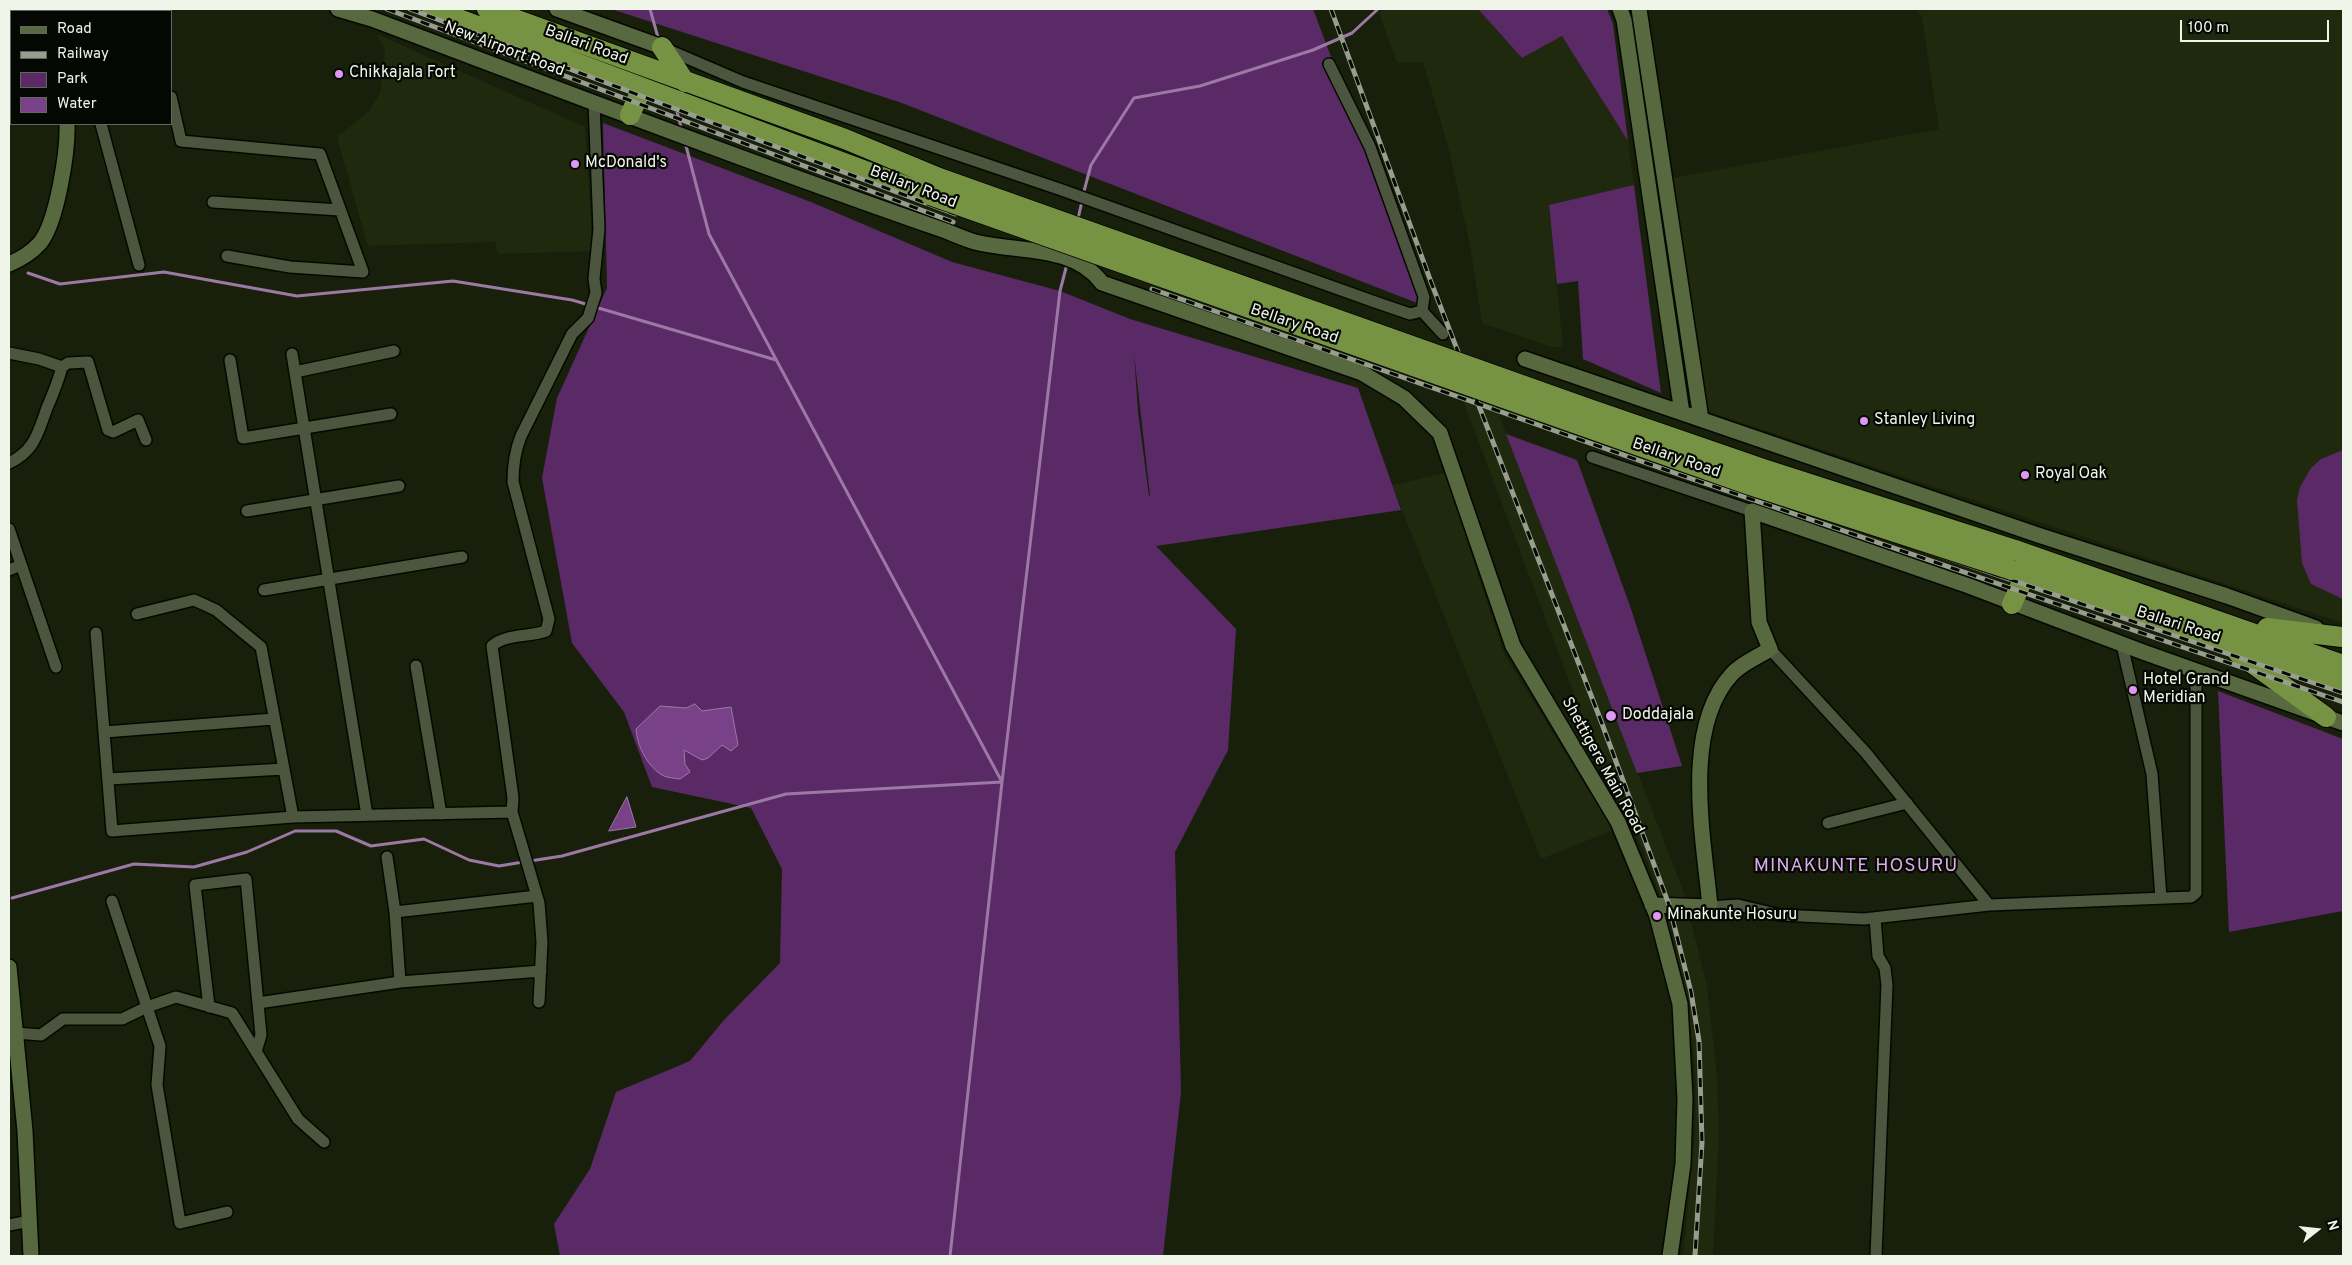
<!DOCTYPE html>
<style>
body{margin:0}
#map{position:relative;width:2352px;height:1265px;overflow:hidden;background:#18200b;font-family:Overpass,sans-serif}
canvas{display:block}
.frame{position:absolute;inset:0;border:10px solid #eff5e8;pointer-events:none}
.legend{position:absolute;left:10px;top:10px;width:162px;height:115px;box-sizing:border-box;background:#050802;border:1px solid #63675e;margin:0;padding:6px 9px;list-style:none;font-size:15px;color:#eff5e8}
.legend li{display:flex;align-items:center;gap:10px;height:25px}
.legend b{width:25px;border:1px solid #63675e}
.north{position:absolute;left:2292px;top:1205px;width:50px;height:50px;-webkit-text-stroke:4px #050802;paint-order:stroke;rotate:74deg;font-size:14px;font-weight:700;line-height:20px;text-align:center;color:#eff5e8}
.north::after{content:'';display:block;margin:auto;width:18px;height:22px;background:#eff5e8;clip-path:polygon(50% 0,100% 100%,50% 72%,0 100%)}
.scale{position:absolute;left:2180px;top:20px;width:149px;height:22px;box-sizing:border-box;border:2px solid #eff5e8;border-top:0;padding-left:6px;font-size:15px;line-height:18px;white-space:nowrap;color:#eff5e8;-webkit-text-stroke:4px #050802;paint-order:stroke}
</style>
<div id="map">
<canvas width="2352" height="1265"></canvas>
<div class="frame"></div>
<ul class="legend">
<li><b style="height:6px;background:#58683f"></b>Road</li>
<li><b style="height:6px;background:#979e8d"></b>Railway</li>
<li><b style="height:14px;background:#5a2a67"></b>Park</li>
<li><b style="height:14px;background:#794288"></b>Water</li>
</ul>
<div class="north">N</div>
<div class="scale">100 m</div>
</div>
<script>
const g = document.querySelector('canvas').getContext('2d');
g.lineJoin = 'round';
function fill(path, color) {
  g.fillStyle = color;
  g.fill(path, 'evenodd');
}
function trace(path, color, width, dash) {
  g.strokeStyle = color;
  g.lineWidth = width;
  g.lineCap = dash ? 'butt' : 'round';
  g.setLineDash(dash || []);
  g.stroke(path);
}
function write(font, color, halo, rows, align = 'center') {
  g.font = font + ' Overpass,sans-serif';
  g.lineWidth = 4.5;
  g.setLineDash([]);
  g.textBaseline = 'middle';
  g.strokeStyle = halo;
  g.fillStyle = color;
  for (const [text, x, y, turn = 0] of rows) {
    g.save();
    g.translate(x, y);
    g.rotate((+turn || 0) * Math.PI / 180);
    g.textAlign = isNaN(turn) ? turn : align;
    if (halo) g.strokeText(text, 0, 0);
    g.fillText(text, 0, 0);
    g.restore();
  }
}
fill(new Path2D(`
 M1382 9H1478L1522 58 1562 36 1628 141 1634 185 1549 206 1563 347H1552L1482 323 1470 245 1449 150 1423 62 1397 63 1379 13Z
 M1916 9H2343V623L1706 411 1673 178 1939 129 1922 18Z
 M377 34 585 127 593 251 498 254 495 242 368 246 337 137 369 111 380 93 385 50Z
 M1459 390 1494 402 1683 890 1707 987 1717 1075 1719 1135 1713 1256H1683L1695 1133 1696 1084 1689 1008 1672 931 1644 852 1600 763Z
 M1445 473 1504 654 1613 830 1541 859 1392 485Z`), '#1f290d');
fill(new Path2D(`
 M611 9H1313L1425 306 899 102Z
 M1478 9H1607L1613 24 1628 141 1562 36 1522 58Z
 M603 123 811 202 952 262 1060 291 1130 319 1358 388 1401 510 1156 546 1236 629 1228 750 1175 852 1181 1092 1163 1256H560L554 1224 590 1169 616 1092 690 1061 724 1020 780 963 782 869 751 808 652 787 624 712 572 643 542 478 557 398 607 288ZM1134 354 1150 495 1149 496 1138 412Z
 M1634 185 1661 393 1583 359 1578 281 1557 284 1549 205Z
 M1506 434 1577 460 1630 606 1682 766 1637 773Z
 M2343 450V599L2311 584 2302 563 2297 500 2300 487 2311 468 2321 459Z
 M2218 691 2343 739V911L2229 932Z`), '#5a2a67');
const water = new Path2D(`
 M695 704 702 711 731 707 738 745 731 751 722 745 708 758 702 760 684 750 685 764 690 772 680 779C675 778 668 778 664 776 648 768 637 746 636 729L660 706 686 708Z
 M627 797 636 827 609 831Z`);
fill(water, '#794288');
trace(water, '#9c78a5', 1);
trace(new Path2D(`
 M650 9 659 41
 M676 108 682 131
 M1083 195 1091 165 1134 98 1200 86 1313 50 1352 33 1378 9
 M1078 219 1082 201
 M28 273 60 284 164 272 297 296 453 281 572 300 589 305
 M595 307 776 360
 M530 861 562 856 786 794 1002 782 709 234 685 142
 M12 898 134 864 194 867 247 852 295 831H336L371 846 424 839 469 860 499 866 523 862
 M950 1256 1002 782 1060 291 1067 264`), '#9c78a5', 3);
const street = new Path2D(`
 M149 9V11
 M666 49 743 82 1059 189 1375 302 1410 314 1422 311 1424 297 1370 147 1329 64
 M171 97 181 141 320 154 363 272 290 267 227 256
 M9 114 11 113
 M101 124 139 265
 M213 202 340 210
 M1422 311 1443 334
 M9 353 39 359 62 367
 M292 354 367 815
 M230 360 243 438 391 414
 M295 372 394 351
 M1592 457 1752 511
 M9 463C35 451 38 432 47 408 53 394 58 382 62 367L68 363 88 362 108 430 113 432 138 420 146 440
 M247 511 399 486
 M9 529 56 667
 M9 570 21 565
 M264 590 462 557
 M96 633 112 831 293 817 261 647 216 610 194 600 137 614
 M2122 645 2152 774 2161 898
 M1770 649 1866 753 1989 905 2191 897 2196 893V672
 M416 666 441 814
 M104 732 274 719
 M108 779 284 769
 M293 817 512 812
 M1828 823 1907 803
 M387 857 395 912 400 982
 M112 901 147 1007 176 997 232 1013 298 1119 324 1142
 M1710 907 1738 905 1780 915 1864 919 1989 905
 M395 912 537 896
 M1875 918 1878 956 1885 968 1887 985 1876 1256
 M539 1002 542 942 539 903 512 812 513 798 492 646C504 634 530 637 546 631L549 619 513 482C513 465 515 451 521 436L572 334 588 318 596 293 594 279 599 229 594 103
 M258 1003 400 982 541 971
 M209 1007 195 885 246 879 261 1035 256 1052
 M16 1033 41 1035 63 1019H122L147 1007 160 1046 157 1085 180 1223 227 1212
 M9 1225 30 1221`);
const secondary = new Path2D(`
 M48 9 49 11
 M338 9 372 19C563 91 753 164 946 231 956 235 965 239 975 242 1017 253 1073 244 1102 283L1362 373 1404 398 1440 433 1513 646 1618 822 1657 916 1680 1004 1685 1099 1683 1164 1670 1256
 M557 9 662 47
 M1620 9 1624 20 1682 413
 M1639 9 1701 419
 M9 264C21 259 31 253 40 243 57 222 68 151 67 124
 M1525 359 2038 535 2227 596 2316 628
 M1652 905 1710 907C1704 839 1681 729 1732 674 1742 663 1758 657 1770 649L1759 622 1752 511 1969 586 2143 652 2343 723
 M9 967 25 1131 31 1256`);
const highway = new Path2D(`
 M432 9 930 195
 M487 9 845 139 939 178
 M662 47 685 82
 M630 115 642 88
 M2015 550 2343 665
 M2012 570 2343 683
 M2012 604 2025 575
 M2267 628 2342 637
 M2238 653 2326 717`);
trace(street, '#040900', 14);
trace(secondary, '#040900', 18);
trace(highway, '#040900', 22);
trace(street, '#4c553e', 11);
trace(secondary, '#58683f', 15);
trace(highway, '#759342', 20);
const rail = new Path2D(`
 M387 9 953 222
 M410 9 955 214
 M1331 9 1431 282 1601 721 1669 905 1691 992 1699 1041 1702 1142 1695 1256
 M1155 281 1586 434
 M1152 289 1672 472 2343 702
 M1856 527 2343 693`);
trace(rail, '#979e8d', 5);
trace(rail, '#050802', 3, [9]);
const highwayBridge = new Path2D(`
 M939 178 1589 409 1763 469 2015 550
 M930 195 1750 485 2012 570`);
trace(highwayBridge, '#040900', 22, []);
trace(highwayBridge, '#759342', 20);
for (const [x, y, r, color] of [
 [339,74,5,"#de98f2"],
 [575,164,5,"#de98f2"],
 [1864,421,5,"#de98f2"],
 [2025,475,5,"#de98f2"],
 [2133,690,5,"#de98f2"],
 [1611,716,6,"#de98f2"],
 [1657,916,5,"#de98f2"]
]) {
  const dot = new Path2D();
  dot.arc(x, y, r, 0, 2 * Math.PI);
  g.fillStyle = color;
  g.fill(dot);
  trace(dot, '#050802', 2);
}
write('16px', '#eff5e8', '#050802', [
 ["Ballari Road",586,46,20],
 ["New Airport Road",504,50,21],
 ["Bellary Road",913,188,21],
 ["Bellary Road",1294,325,19],
 ["Bellary Road",1676,459,19],
 ["Ballari Road",2178,626,18],
 ["Shettigere Main Road",1602,766,61]
]);
write('16px', '#eff5e8', '#050802', [
 ["Chikkajala Fort",349,74],
 ["McDonald's",585,164],
 ["Stanley Living",1874,421],
 ["Royal Oak",2035,475],
 ["Hotel Grand",2143,681],
 ["Meridian",2143,699],
 ["Doddajala",1622,716],
 ["Minakunte Hosuru",1667,916]
], 'left');
g.letterSpacing = '1px';
write('19px', '#dcacea', '#050802', [
 ["MINAKUNTE HOSURU",1856,867]
]);
g.letterSpacing = '0px';
</script>
